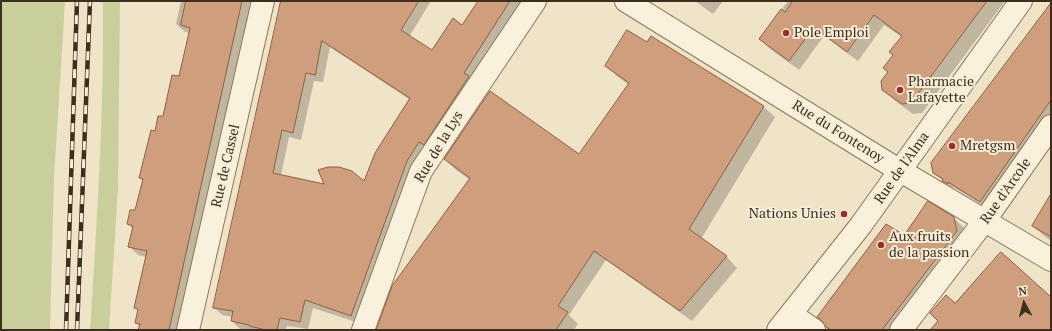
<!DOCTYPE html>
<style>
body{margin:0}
#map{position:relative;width:1052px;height:331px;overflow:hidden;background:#f0e4c8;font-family:"PT Serif",serif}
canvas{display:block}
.frame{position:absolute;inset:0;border:2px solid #3d2e20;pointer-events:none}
.north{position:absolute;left:1004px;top:283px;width:40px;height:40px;-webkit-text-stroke:3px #f7eed8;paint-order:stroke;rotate:353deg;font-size:11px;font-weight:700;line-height:16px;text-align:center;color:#3d2e20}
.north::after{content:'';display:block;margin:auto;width:14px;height:18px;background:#3d2e20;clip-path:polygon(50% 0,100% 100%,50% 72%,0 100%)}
</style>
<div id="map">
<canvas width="1052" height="331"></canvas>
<div class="frame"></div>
<div class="north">N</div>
</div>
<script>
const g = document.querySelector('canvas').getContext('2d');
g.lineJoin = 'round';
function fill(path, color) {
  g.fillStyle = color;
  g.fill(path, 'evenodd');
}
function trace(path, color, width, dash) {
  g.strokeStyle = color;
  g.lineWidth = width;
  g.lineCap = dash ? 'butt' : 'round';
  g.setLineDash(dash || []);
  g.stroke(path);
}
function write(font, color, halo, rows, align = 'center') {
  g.font = font + ' "PT Serif",serif';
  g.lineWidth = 4;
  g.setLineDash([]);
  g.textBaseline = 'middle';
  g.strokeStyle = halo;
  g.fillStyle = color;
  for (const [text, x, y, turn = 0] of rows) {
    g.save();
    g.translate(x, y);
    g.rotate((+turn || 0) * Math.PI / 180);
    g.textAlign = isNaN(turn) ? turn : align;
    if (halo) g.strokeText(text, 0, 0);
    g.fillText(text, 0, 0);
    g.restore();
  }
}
fill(new Path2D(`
 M1 1H65L54 178 50 330H1Z
 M103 1H120L118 189 109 330H90C97 220 104 111 103 1Z`), '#c9cf9b');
fill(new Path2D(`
 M181 1H252L179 330H140V327L136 322 139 311 135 307 146 257 138 255 129 246 133 229 128 224 136 211 143 181 140 177 156 132 163 117 180 78 190 33 185 32 176 24Z
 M282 1H431L409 37 433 51 462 26 479 1H523L432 152 359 323 313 308 308 329 287 326 286 330H246L240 329 232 321 233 317 222 315 214 307ZM330 47 410 100 365 183 326 185 281 175 289 137 301 140 314 81 323 82Z
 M695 1H723L713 14Z
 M788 1H1005L922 113 913 114 894 100 883 90 894 55 902 37 884 25 858 61 824 36 799 70 770 49 760 39Z
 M1051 5V113L986 207 953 187V189L934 173Z
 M652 37 764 107 775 117 701 239 727 257 737 268 692 321 606 260 569 315 578 324 574 330H377L470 180 456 170 445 159 579 155 629 85 617 76 606 66 647 43Z
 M1051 196V241L1044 236 1033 226Z
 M954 218 965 229 899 330H827L826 325 904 237Z`), '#0003');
const building = new Path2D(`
 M186 1H242L169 330H138L140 324 135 323 138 309 134 308 147 251 128 247 133 226 127 224 130 210H135L143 179 139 178 151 130 155 131 158 116H163L172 75 179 76 190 28 181 25Z
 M281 1H419L401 30 432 50 453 18 462 25 478 1H510L464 73 469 76 424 145 419 142 407 161 351 316 305 300 300 322 280 318 277 330H266L249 326V325L231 321 233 311 213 308ZM322 41 410 98 375 153 364 181 352 171 339 167H328L318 170 324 184 273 173 282 130 293 133 306 73 315 75Z
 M793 1H987L911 103 902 104 882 90 881 81 888 72 883 68 893 55 889 52 902 36 874 15 847 52 814 27 789 61 759 39 781 9 785 12Z
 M1051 3V100L980 202 948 182V184L942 181 943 179 933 173 931 163Z
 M627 30 647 42 651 36 764 106 689 229 727 256 680 311 594 251 558 306 568 312 556 330H376L392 286 470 178 444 159 490 91 579 154 629 83 605 66Z
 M1051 194V237L1032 226Z
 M928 201 954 217 957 231 882 330H831L826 327 821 320 817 317 886 224 904 235Z
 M1001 252 1051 297V330H930L938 321 930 313 946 295 955 303Z`);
fill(building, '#cf9f7d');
trace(building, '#8d5f41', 1);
const minor = new Path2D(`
 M626 1 889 164 1051 260
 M791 314 814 330
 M188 330 263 1
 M363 330 421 171 535 1
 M778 330 861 225 1021 1
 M901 330 985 220 1051 126`);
trace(minor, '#8d765c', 24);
trace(minor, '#faf1dc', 22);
const rail = new Path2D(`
 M66 330 77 1
 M77 330 90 1`);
trace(rail, '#3d2e20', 4.5);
trace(rail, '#f7eed8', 3, [9]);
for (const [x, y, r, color] of [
 [786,33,4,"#9e2a2b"],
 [900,90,4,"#9e2a2b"],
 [952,146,4,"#9e2a2b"],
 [844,214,4,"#9e2a2b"],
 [881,245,4,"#9e2a2b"]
]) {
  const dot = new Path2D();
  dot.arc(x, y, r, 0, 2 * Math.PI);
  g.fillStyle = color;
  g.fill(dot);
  trace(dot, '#f7eed8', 1.5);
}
write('14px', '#3d2e20', '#f7eed8', [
 ["Pole Emploi",794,33],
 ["Pharmacie",908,82],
 ["Lafayette",908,98],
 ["Mretgsm",960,146],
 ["Nations Unies",836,214,"right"],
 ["Aux fruits",889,237],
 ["de la passion",889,253]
], 'left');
write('14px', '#3d2e20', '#f7eed8', [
 ["Rue du Fontenoy",838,132,32],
 ["Rue de la Lys",439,147,-59],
 ["Rue de Cassel",226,166,-77],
 ["Rue de l'Alma",902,168,-55],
 ["Rue d'Arcole",1006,191,-55]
]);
</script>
